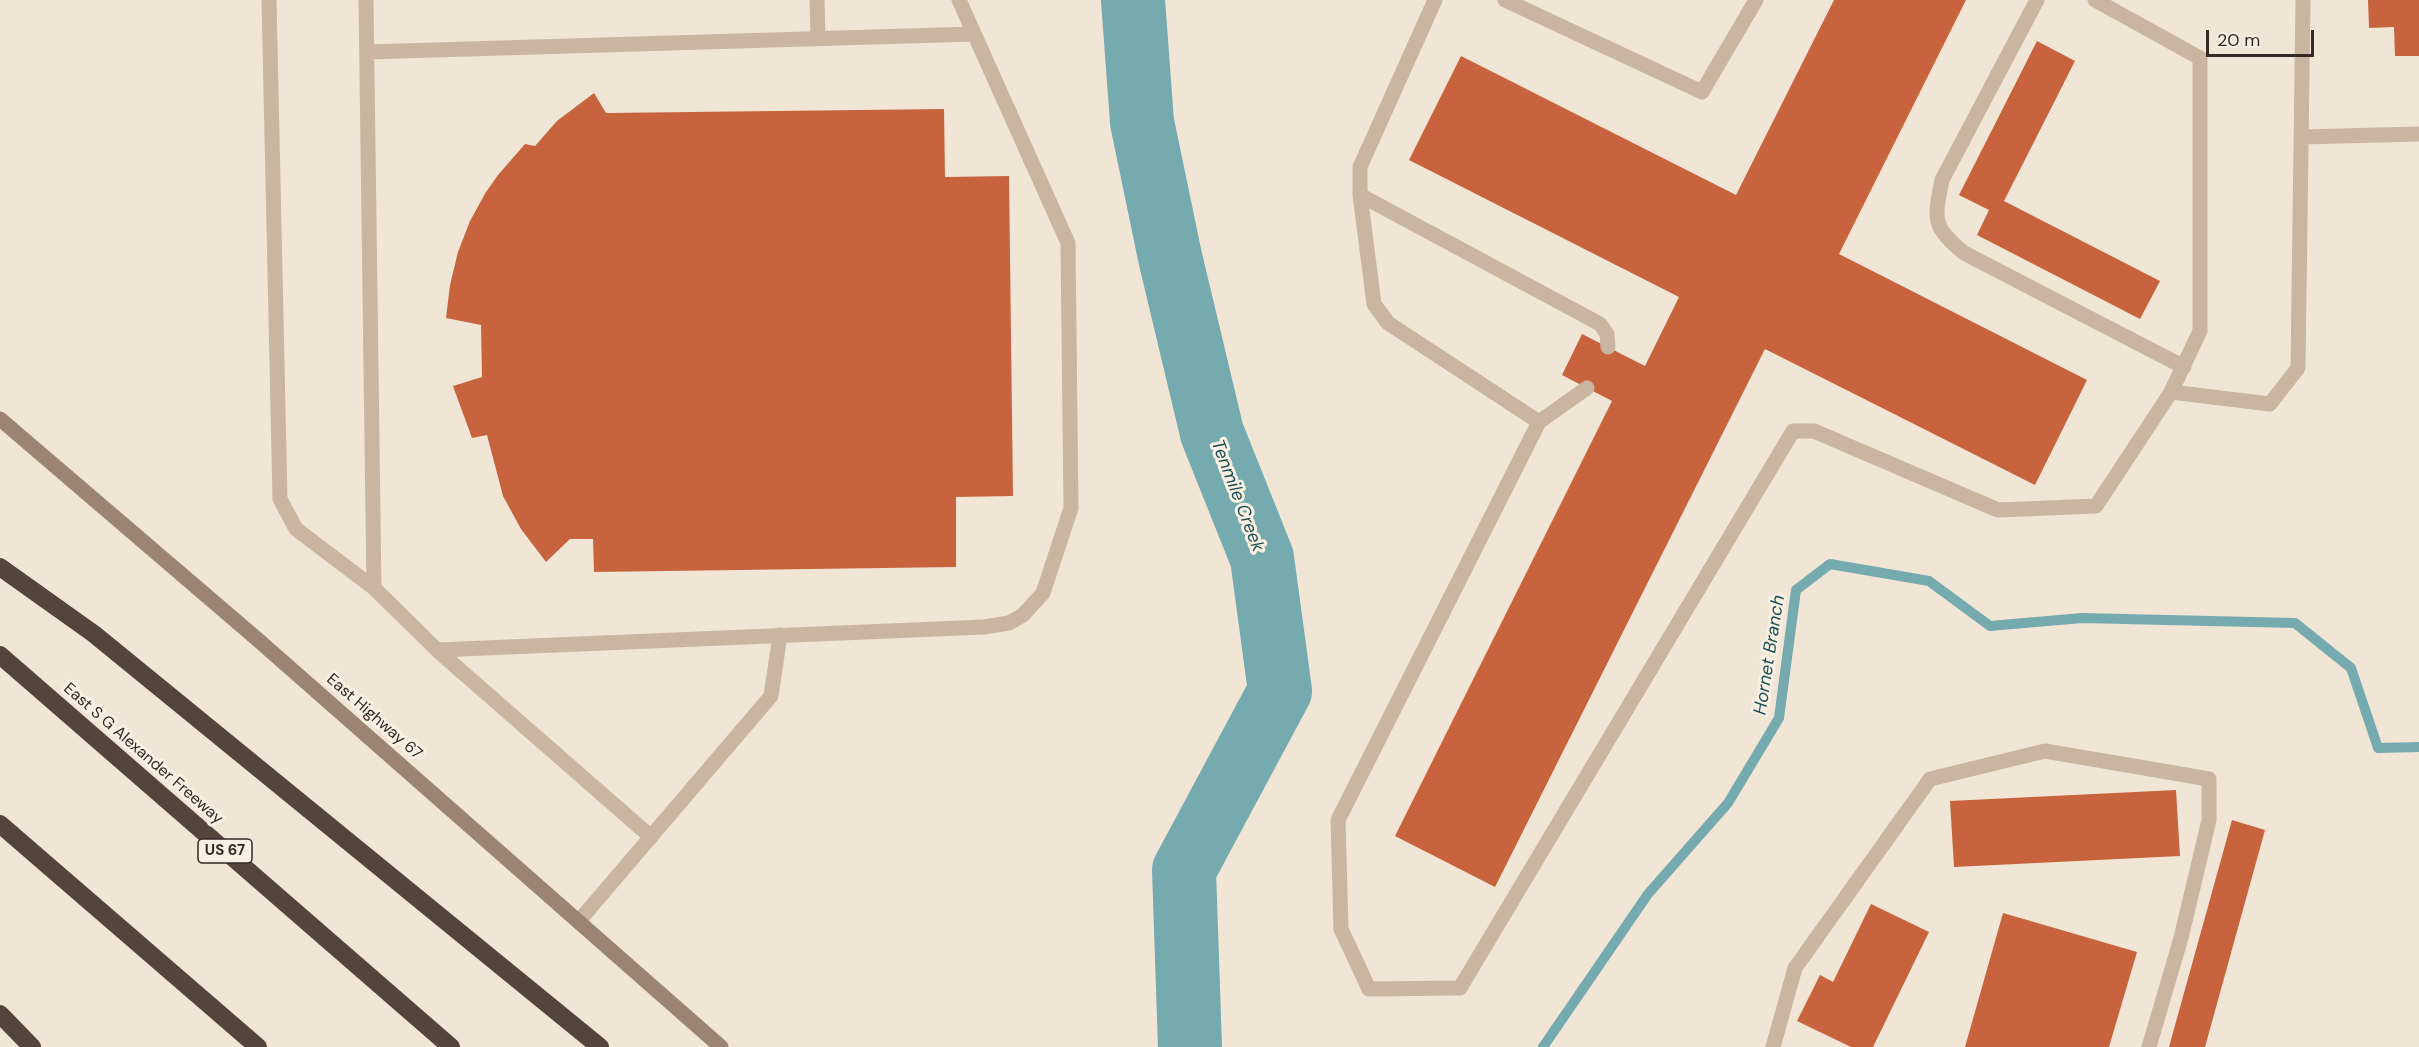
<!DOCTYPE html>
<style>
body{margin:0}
#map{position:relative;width:2419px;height:1047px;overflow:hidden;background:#f1e5d6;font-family:"DM Sans",sans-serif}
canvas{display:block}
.scale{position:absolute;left:2206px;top:30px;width:108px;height:27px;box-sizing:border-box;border:3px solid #332a25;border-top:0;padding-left:8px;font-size:18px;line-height:21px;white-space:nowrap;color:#332a25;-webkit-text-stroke:4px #f9efe2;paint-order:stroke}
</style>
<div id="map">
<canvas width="2419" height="1047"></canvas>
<div class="scale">20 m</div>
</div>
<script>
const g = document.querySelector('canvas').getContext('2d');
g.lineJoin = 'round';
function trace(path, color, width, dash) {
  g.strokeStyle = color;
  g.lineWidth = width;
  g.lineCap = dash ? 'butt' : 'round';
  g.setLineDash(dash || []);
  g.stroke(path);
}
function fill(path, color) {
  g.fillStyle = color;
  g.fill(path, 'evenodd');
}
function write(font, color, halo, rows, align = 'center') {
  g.font = font + ' "DM Sans",sans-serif';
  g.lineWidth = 6;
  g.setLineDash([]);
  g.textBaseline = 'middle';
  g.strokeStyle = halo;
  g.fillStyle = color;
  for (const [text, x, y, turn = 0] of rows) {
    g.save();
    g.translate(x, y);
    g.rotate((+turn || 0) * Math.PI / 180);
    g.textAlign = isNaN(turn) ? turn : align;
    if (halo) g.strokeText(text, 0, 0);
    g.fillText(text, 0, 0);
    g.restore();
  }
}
trace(new Path2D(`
 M1543 1047 1648 894 1728 803 1779 718 1796 590 1830 564 1929 581 1990 626 2082 618 2295 623 2351 668 2378 748 2419 747`), '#75aaae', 10);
trace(new Path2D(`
 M1133 0 1142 122 1170 257 1212 433 1262 558 1280 691 1184 870 1190 1047`), '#75aaae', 64);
fill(new Path2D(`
 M1834 0H1966L1839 254 2087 380 2035 485 1765 349 1495 887 1395 836 1612 401 1562 375 1582 334 1645 366 1679 297 1409 160 1461 56 1736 195Z
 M2368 0H2419V56H2395L2394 27 2369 28Z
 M2037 41 2075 61 2004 201 2160 281 2140 319 1977 235 1989 210 1959 195Z
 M594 93 606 113 944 109 945 177 1009 176 1013 496 956 497V567L594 572 593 539H570L546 562 521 529 503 496 487 435 472 438 453 386 482 377 481 325 446 318 450 285 458 252 470 221 486 192 498 175 525 144 535 146 557 121Z
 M2176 790 2180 856 1954 867 1950 801Z
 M2232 820 2265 830 2205 1047H2169Z
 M1871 904 1929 932 1873 1047H1851L1797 1021 1820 975 1833 982Z
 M2003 913 2137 952 2109 1047H1965Z`), '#c8643d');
trace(new Path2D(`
 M269 0 280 499 296 529 374 588
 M366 0 374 588 437 650 984 627 1009 623 1023 615 1043 593 1071 508 1068 243 959 0
 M817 0 818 38
 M1435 0 1360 167V195L1374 304 1388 323 1539 422 1338 820 1341 929 1369 989 1460 988 1793 431H1814L1998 510 2096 506 2171 392 2270 404 2298 368 2303 0
 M1505 0 1702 92 1756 0
 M2037 0 1942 180C1934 220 1932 226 1964 253L2184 367
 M2095 0 2200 58V331L2171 392
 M367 52 974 34
 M2301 137 2419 134
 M1360 195 1600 324 1607 334 1608 347
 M1539 422 1587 388
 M437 650 651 837
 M579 921 771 696 780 635
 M1773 1047 1795 968 1930 779 2045 751 2209 779V820L2181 938 2149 1047`), '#c9b5a2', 15);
trace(new Path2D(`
 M0 419 257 639 721 1047`), '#9c8474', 15);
trace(new Path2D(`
 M0 567 94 634 600 1047
 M0 655 451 1047
 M0 824 258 1047
 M0 1014 32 1047`), '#54443c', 18);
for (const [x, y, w] of [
 [225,851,54]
]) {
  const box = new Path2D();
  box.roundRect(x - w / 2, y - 12, w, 24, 4.5);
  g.fillStyle = '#f9efe2';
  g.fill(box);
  trace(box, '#332a25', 1.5);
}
write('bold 15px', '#332a25', null, [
 ["US 67",225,851]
]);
write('16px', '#332a25', '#f9efe2', [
 ["East Highway 67",374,717,41],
 ["East S G Alexander Freeway",143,754,41]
]);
write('italic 18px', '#1a4f55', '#f9efe2', [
 ["Tenmile Creek",1237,496,69],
 ["Hornet Branch",1770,655,-81]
]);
</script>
